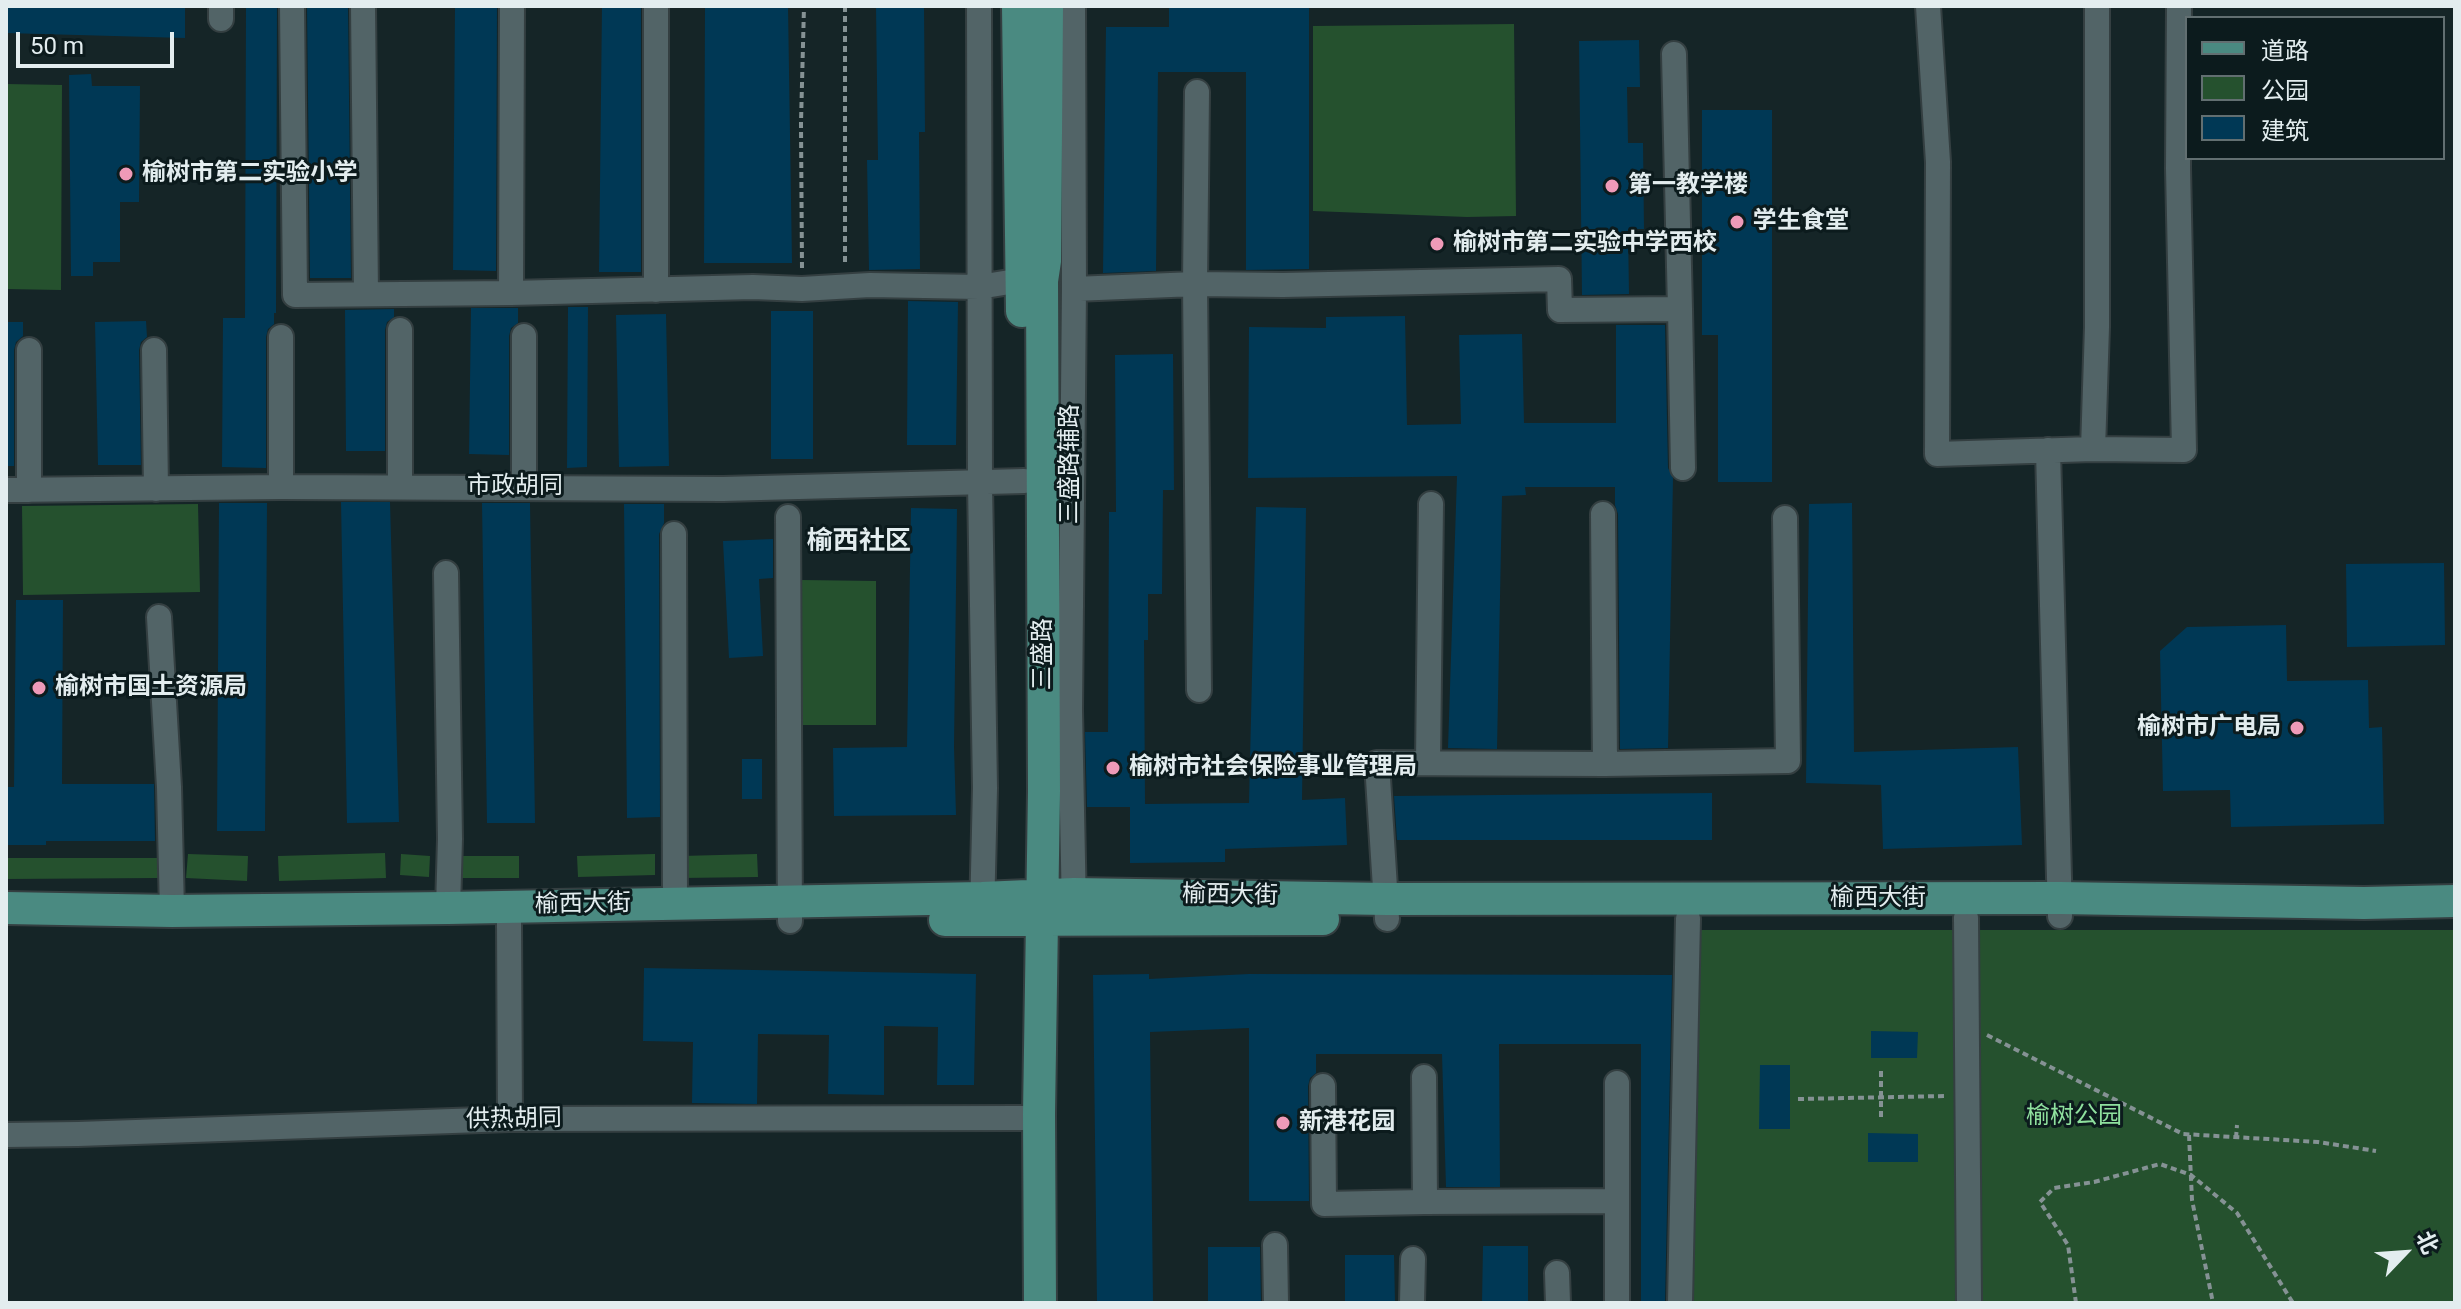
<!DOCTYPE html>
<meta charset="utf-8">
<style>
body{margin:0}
#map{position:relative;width:2461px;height:1309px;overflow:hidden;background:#152527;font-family:Roboto,"Noto Sans SC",sans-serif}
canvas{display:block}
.frame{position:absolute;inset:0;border:8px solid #e3edef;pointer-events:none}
.legend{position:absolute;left:2185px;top:16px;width:260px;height:144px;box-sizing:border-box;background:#0c1b1d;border:2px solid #626f71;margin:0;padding:10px 14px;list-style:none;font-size:24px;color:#e3edef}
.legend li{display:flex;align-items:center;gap:16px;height:40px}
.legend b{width:40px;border:2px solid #626f71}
.north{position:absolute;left:2365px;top:1213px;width:80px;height:80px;-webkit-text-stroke:6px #0c1b1d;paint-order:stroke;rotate:65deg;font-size:22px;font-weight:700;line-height:32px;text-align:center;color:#e3edef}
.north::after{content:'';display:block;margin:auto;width:28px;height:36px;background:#e3edef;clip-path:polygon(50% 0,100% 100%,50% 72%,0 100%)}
.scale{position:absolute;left:16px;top:32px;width:158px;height:36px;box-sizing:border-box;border:4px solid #e3edef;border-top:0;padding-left:10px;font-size:24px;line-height:28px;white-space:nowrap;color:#e3edef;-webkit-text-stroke:6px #0c1b1d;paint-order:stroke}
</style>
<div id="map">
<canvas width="2461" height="1309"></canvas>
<div class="frame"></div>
<ul class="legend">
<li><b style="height:10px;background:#4a8a81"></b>道路</li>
<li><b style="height:22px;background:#25512e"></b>公园</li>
<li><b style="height:22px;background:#003855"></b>建筑</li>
</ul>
<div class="north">北</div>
<div class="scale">50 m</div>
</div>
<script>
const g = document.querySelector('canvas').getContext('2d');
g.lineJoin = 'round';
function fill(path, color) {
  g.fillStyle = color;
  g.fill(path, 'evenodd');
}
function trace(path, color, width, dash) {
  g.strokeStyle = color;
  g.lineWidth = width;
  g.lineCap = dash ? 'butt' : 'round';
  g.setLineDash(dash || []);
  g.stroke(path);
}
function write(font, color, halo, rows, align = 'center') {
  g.font = font + ' Roboto,"Noto Sans SC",sans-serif';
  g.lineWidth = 6;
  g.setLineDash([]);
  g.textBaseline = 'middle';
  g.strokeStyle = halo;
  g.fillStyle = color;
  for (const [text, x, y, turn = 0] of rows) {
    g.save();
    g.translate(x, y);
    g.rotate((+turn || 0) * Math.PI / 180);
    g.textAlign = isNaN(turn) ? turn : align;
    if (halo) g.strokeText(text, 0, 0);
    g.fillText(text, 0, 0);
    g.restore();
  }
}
fill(new Path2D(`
 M1514 24 1516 216 1467 217 1313 211V26Z
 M6 84 62 85 61 290 6 289Z
 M198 504 200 592 23 595 22 506Z
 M802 580 876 581V725H802Z
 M385 853 386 878 279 881 278 856Z
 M188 854 248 856 247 881 186 878Z
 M401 854 430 856 429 877 400 875Z
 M655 854V875L578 877 577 856Z
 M757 854 758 877 682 878 681 856Z
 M459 856H519V878H460Z
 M6 858H158V878L6 879Z
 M1694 930H2455V1303H1692Z`), '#25512e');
fill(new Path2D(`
 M6 6H185V38L6 33Z
 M246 6H277L276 313H274V324L268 329 266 337V468L222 467 223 318H245Z
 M307 6H348L351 278H310Z
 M455 6H497L496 271 453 270Z
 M602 6H641V272H599Z
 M705 6H788L792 263H704Z
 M876 6H924L925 132H919L920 269 869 270 867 160H878Z
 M1169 6H1309V269L1246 270V72H1158L1156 271 1103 273 1106 27H1169Z
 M1639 40 1640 87H1627L1628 143H1643L1644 229H1628L1629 294 1582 295 1579 41Z
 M91 74 92 86H140L139 202H120V262H93V276H71L69 75Z
 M1702 110H1772V482H1718V335H1702Z
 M908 301 958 302 956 445H907Z
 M568 307H588L587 467 567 468Z
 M471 308H518V323L511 328 509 336V455L469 454Z
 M394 309V317L387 322 385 330V451H346L345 310Z
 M771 311H813V459H771Z
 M666 314 669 466 619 467 616 315Z
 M1405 316 1407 425 1461 424 1459 335 1522 334 1524 423H1616V325H1665L1668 468 1673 478 1668 748 1620 749 1618 514 1615 505V487H1525L1526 495 1502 496 1497 749 1448 748 1457 476 1248 478 1249 327 1326 328V317Z
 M146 321 147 337 141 342 139 350 141 465H98L95 322Z
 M6 322H23V336L16 342 14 350V466H6Z
 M1173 354 1174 490H1163L1162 594H1148V640H1144L1145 804 1249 803 1256 507 1306 508 1302 800 1345 798 1347 845 1225 849V862L1130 863V807H1087L1085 732H1108L1109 512H1116L1115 355Z
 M341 502H390L399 822 347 823Z
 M219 503H267L265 831H217Z
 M482 503H530L535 823H487Z
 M1852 503 1854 752 2018 747 2022 845 1883 849 1881 785 1806 783 1809 504Z
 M624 504H664V523L659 534 660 817 627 818Z
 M911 508 957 509 954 747 956 815 834 816 833 748 907 747Z
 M773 539V578L759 579 763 656 729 658 723 541Z
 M2444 563 2445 645 2347 647 2346 564Z
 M16 600H63L62 784H154L155 841H46V845H6V787H14Z
 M2286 625 2287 681 2368 680 2369 728 2382 727 2384 824 2231 827 2230 790 2163 791 2160 651 2187 627Z
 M742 759H762V799H742Z
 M1712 793V840H1397L1394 796Z
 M644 968 976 974 974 1085H937L938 1027 884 1026V1095L828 1094 829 1035 758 1034 757 1104 692 1103 693 1042 643 1041Z
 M1149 974V979L1249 974 1672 975 1665 1303H1641V1044H1499L1500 1187H1446L1442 1054H1316V1073L1310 1078 1308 1086 1309 1201H1249V1028L1150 1032 1153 1303H1097L1093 975Z
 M1871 1031 1918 1032 1917 1058H1871Z
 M1760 1065H1790V1129H1759Z
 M1868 1133 1918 1134V1162H1868Z
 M1483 1246H1528V1303H1482Z
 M1208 1247H1260L1261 1303H1208Z
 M1345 1255H1394L1395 1303H1345Z`), '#003855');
const minor = new Path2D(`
 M292 6 295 295 511 293 753 287 802 289 870 285 979 287 1022 280
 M363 6 366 294
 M656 6V290
 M979 6 980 484 985 788 982 915
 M1073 6 1074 289 1070 710 1074 911
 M1928 6 1938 162 1937 454 2093 449 2184 450 2178 168 2179 6
 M221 19V6
 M1197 92 1195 284 1199 690
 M1074 289 1195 284 1283 285 1559 279 1560 310 1680 309 1674 54
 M511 293 512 6
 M1680 309 1683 468
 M400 330V487
 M281 337V487
 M154 350 156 489
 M2093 449 2097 327V6
 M2048 450 2060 916
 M524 487V336
 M6 490 281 487 723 489 1024 481
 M29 490V350
 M1603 514 1605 764
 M788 517 790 921
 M674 534 675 903
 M446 573 450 839 448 908
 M159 617 169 787 172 911
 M1428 762 1431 504
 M1966 918 1969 1303
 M1387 919 1377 763 1605 764 1788 761 1785 518
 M509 922 510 1119
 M1424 1077 1425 1202 1616 1201
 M1617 1083V1303
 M1323 1086 1324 1204 1425 1202
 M6 1135 78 1134 510 1119 1023 1118
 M1275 1245 1276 1303
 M1557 1273 1558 1303
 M1412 1303 1413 1259
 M1680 1303 1688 919`);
const major = new Path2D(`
 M1018 6 1022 311
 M6 908 172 911 448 908 982 898 1074 894 1387 899 2060 898 2364 903 2455 901
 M945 920 1323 919
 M1040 1303 1039 1114 1044 791 1042 281 1045 261 1047 6`);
trace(minor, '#343f41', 28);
trace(major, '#343f41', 36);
trace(new Path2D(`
 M845 6V264
 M802 268 801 123 804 6
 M1987 1035 2183 1134 2318 1142 2376 1151
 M1881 1071V1120
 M1798 1099 1946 1096
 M2189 1135 2192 1200 2213 1303
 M2236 1138 2237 1125
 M2076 1303 2068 1245 2040 1202 2054 1188 2094 1182 2160 1164 2191 1175 2237 1213 2293 1303`), '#859294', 4, [6, 4]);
trace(minor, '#526467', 24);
trace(major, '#4a8a81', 32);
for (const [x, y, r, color] of [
 [126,174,8,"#ef9ab8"],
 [1612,186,8,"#ef9ab8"],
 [1737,222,8,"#ef9ab8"],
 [1437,244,8,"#ef9ab8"],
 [39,688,8,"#ef9ab8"],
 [2297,728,8,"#ef9ab8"],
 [1113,768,8,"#ef9ab8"],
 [1283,1123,8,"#ef9ab8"]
]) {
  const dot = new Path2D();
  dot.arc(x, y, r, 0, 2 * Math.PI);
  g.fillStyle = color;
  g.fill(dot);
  trace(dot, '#0c1b1d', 3);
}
write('bold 24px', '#e3edef', '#0c1b1d', [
 ["榆树市第二实验小学",142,174],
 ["第一教学楼",1628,186],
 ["学生食堂",1753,222],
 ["榆树市第二实验中学西校",1453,244],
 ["榆树市国土资源局",55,688],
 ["榆树市广电局",2281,728,"right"],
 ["榆树市社会保险事业管理局",1129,768],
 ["新港花园",1299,1123]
], 'left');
write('24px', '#e3edef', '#0c1b1d', [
 ["三盛路辅路",1071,464,-90],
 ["市政胡同",515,487],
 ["三盛路",1044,654,-90],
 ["榆西大街",1230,896,1],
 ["榆西大街",1878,899],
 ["榆西大街",583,905,-1],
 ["供热胡同",514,1120,-1]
]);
write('24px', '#8fe19e', '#0c1b1d', [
 ["榆树公园",2074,1117]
]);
write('bold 26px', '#e3edef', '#0c1b1d', [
 ["榆西社区",859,542]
]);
</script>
